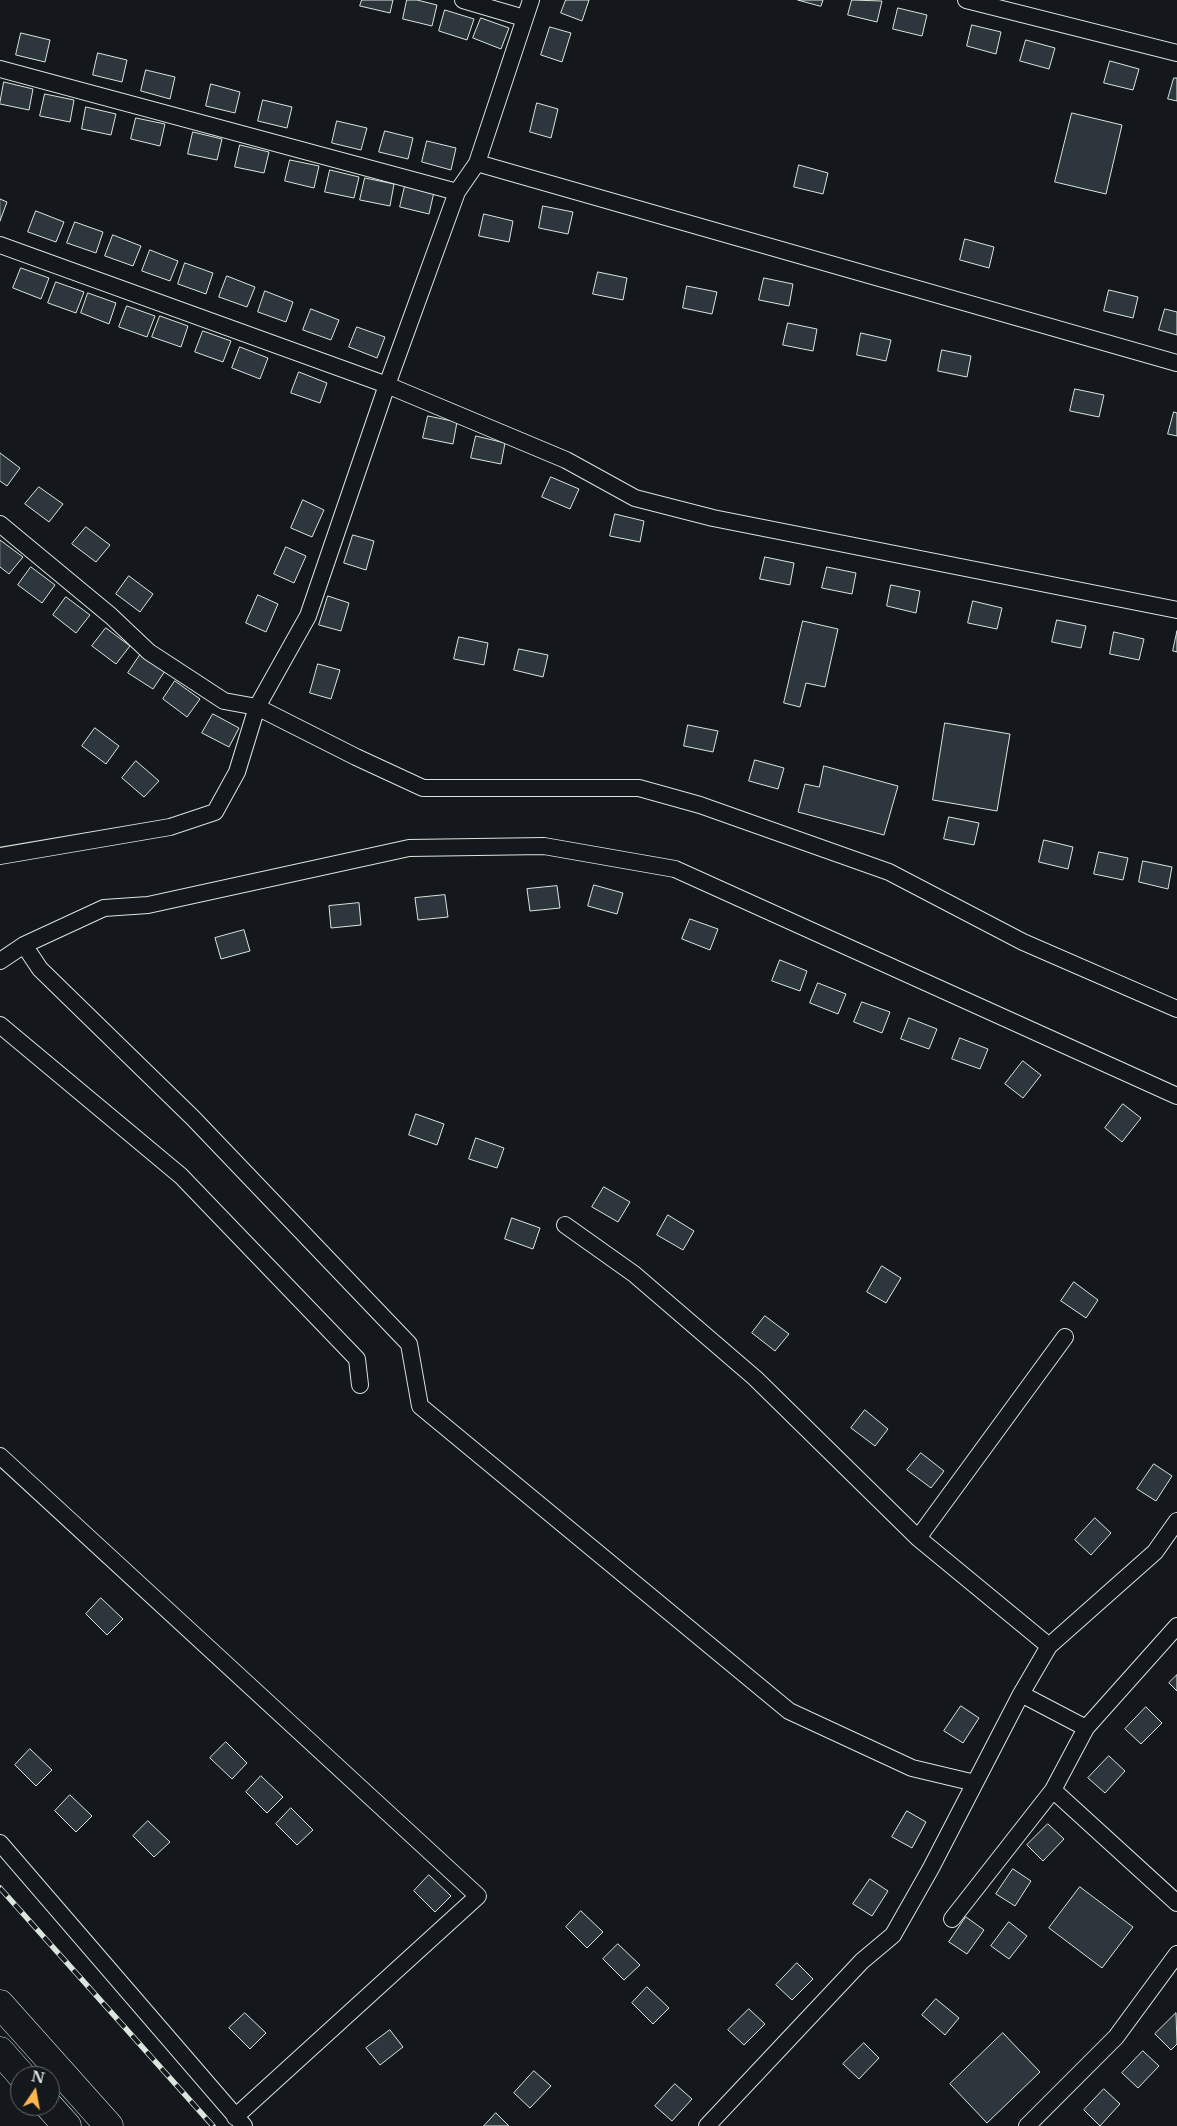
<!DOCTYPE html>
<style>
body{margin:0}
#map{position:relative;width:1177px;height:2126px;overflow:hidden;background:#14181c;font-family:"Libre Baskerville",serif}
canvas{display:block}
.north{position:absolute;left:10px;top:2066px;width:50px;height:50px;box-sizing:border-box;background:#14181c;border:1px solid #626a69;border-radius:50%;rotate:12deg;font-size:14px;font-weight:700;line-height:20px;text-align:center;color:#d8e6dc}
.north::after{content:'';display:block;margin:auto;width:18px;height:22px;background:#ffb74d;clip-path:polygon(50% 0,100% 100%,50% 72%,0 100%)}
</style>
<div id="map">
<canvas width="1177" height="2126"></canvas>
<div class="north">N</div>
</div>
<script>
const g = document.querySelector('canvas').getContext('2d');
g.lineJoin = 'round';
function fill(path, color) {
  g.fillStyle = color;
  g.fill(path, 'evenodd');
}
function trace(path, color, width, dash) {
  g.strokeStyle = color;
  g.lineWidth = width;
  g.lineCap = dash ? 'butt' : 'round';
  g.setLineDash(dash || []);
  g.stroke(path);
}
const building = new Path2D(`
 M362 0H393L390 13 360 6Z
 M407 0H417L437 5 432 26 403 19Z
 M566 0H589L582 21 561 13Z
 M798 0H823L821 6Z
 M852 0 882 1 877 22 848 15Z
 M898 8 927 15 922 36 893 29Z
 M445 10 474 19 467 40 439 31Z
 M481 18 509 28 501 49 473 38Z
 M972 25 1001 32 996 54 967 46Z
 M550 27 571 33 562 62 541 55Z
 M21 33 50 40 45 62 16 55Z
 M1026 40 1055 48 1049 69 1020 61Z
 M98 53 127 60 122 82 93 75Z
 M1110 61 1139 69 1133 90 1104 83Z
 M146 70 175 77 170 99 141 91Z
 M1174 78H1177V101L1168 99Z
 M4 82 33 89 29 110 0 104Z
 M211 84 240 92 235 113 206 106Z
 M45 94 74 100 70 122 40 116Z
 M263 100 292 107 287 128 258 121Z
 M537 103 558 109 551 138 530 132Z
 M86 107 116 114 111 135 82 129Z
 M1072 113 1122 125 1106 194 1055 182Z
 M136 118 165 124 160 146 131 139Z
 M337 121 367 128 361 150 332 143Z
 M385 131 413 138 408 159 379 152Z
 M193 132 222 139 217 160 188 154Z
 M427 141 456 148 451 170 422 162Z
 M240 145 269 152 264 173 235 167Z
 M290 160 319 166 314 188 285 181Z
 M799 165 828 173 823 194 794 187Z
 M330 170 359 177 354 198 325 192Z
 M365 178 394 184 390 206 360 200Z
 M405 186 434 192 429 214 400 207Z
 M0 199 7 202 0 221Z
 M543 206 573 212 568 234 539 228Z
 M36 211 64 222 56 242 28 232Z
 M484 214 513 221 509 242 479 236Z
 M75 222 103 232 96 253 67 243Z
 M113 235 141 246 133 266 105 256Z
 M965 239 994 247 989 268 960 260Z
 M150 250 178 261 170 281 142 271Z
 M185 263 213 273 206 294 178 284Z
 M21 268 49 278 41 299 13 288Z
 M598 272 627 278 623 300 593 294Z
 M227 276 255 287 247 307 219 297Z
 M764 278 793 284 789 306 759 300Z
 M56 282 84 292 76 313 48 303Z
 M687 286 717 292 712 314 683 308Z
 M1109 290 1138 297 1133 318 1104 311Z
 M265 291 293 302 286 322 258 312Z
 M88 293 116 303 109 324 81 313Z
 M127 306 155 316 147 337 119 327Z
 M311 309 339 320 331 340 303 330Z
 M1165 309 1177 312V335L1159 330Z
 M160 316 188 326 181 347 152 337Z
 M788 323 817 329 813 351 783 345Z
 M357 327 385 337 377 358 349 347Z
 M203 331 231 341 223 362 195 352Z
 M861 333 891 340 886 361 857 355Z
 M240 347 268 358 260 379 232 368Z
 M942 350 971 356 967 377 938 371Z
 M299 372 327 383 320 403 291 393Z
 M1075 389 1104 395 1099 417 1070 411Z
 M1174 412 1177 413V436L1168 434Z
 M428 416 457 422 453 444 423 438Z
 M476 436 505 443 501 464 471 458Z
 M0 453 20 468 7 486 0 481Z
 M551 477 579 489 570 509 542 497Z
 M39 487 63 504 49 522 25 504Z
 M303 500 324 510 312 537 291 528Z
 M615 514 644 521 640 542 610 536Z
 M86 527 110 545 96 562 72 544Z
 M353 535 374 541 366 570 344 563Z
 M0 540 23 557 9 574 0 567Z
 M286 547 306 556 294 583 274 574Z
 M765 557 794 563 790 585 760 579Z
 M31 567 55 585 42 603 18 585Z
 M827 567 856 573 852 594 822 588Z
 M129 576 153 594 140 612 116 594Z
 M891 585 920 591 916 613 887 606Z
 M258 595 278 604 266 632 246 623Z
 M328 596 349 603 341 631 319 625Z
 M66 597 90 615 76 633 53 615Z
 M973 601 1002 608 997 629 968 623Z
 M1057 620 1086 626 1081 648 1052 642Z
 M803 621 838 629 825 687 806 683 800 707 784 703Z
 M106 628 130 646 116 664 92 646Z
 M1177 631V652L1173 651Z
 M1114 632 1144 639 1139 660 1110 654Z
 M459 637 488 643 484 665 454 659Z
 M519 649 548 655 543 677 514 670Z
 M140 655 165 671 153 689 128 673Z
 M318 664 340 670 331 699 310 693Z
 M175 681 200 699 187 717 163 699Z
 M213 714 239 728 229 747 202 733Z
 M945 723 1010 734 997 811 933 800Z
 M688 725 718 731 713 752 684 746Z
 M95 728 119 746 106 764 82 746Z
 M755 760 784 768 778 789 749 781Z
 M136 761 159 781 144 797 122 778Z
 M824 766 898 786 884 835 798 812 805 784 819 787Z
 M949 817 979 823 974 845 944 839Z
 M1044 840 1073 847 1068 869 1039 862Z
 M1099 852 1128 858 1123 880 1094 874Z
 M1143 861 1172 867 1168 889 1139 882Z
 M594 885 623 893 617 914 588 906Z
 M557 886 560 908 530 911 527 889Z
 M445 895 448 917 418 920 415 898Z
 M359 903 361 925 331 928 329 906Z
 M690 919 718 929 710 950 682 939Z
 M244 930 250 951 221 959 215 938Z
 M780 960 807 971 800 991 772 981Z
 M818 983 846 994 838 1014 810 1003Z
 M862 1002 890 1012 882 1033 854 1022Z
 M909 1018 937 1029 929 1049 901 1039Z
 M960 1038 988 1049 980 1069 952 1059Z
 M1023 1061 1041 1075 1023 1098 1005 1084Z
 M1123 1104 1141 1118 1122 1142 1105 1128Z
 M416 1114 444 1124 437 1145 409 1135Z
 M476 1138 504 1148 497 1168 469 1159Z
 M604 1187 630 1202 618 1222 592 1207Z
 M668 1215 694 1231 683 1250 657 1235Z
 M512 1218 540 1228 533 1249 505 1239Z
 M882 1266 901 1278 886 1303 867 1292Z
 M1074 1282 1098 1300 1086 1318 1061 1301Z
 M765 1316 789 1334 775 1351 752 1333Z
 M865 1410 888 1429 875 1446 851 1428Z
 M921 1453 944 1471 931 1488 907 1470Z
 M1154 1464 1172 1476 1156 1501 1137 1489Z
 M1095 1518 1111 1533 1091 1555 1075 1540Z
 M101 1598 123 1619 107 1635 86 1614Z
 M1177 1675V1691L1169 1683Z
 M961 1706 979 1718 963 1743 944 1731Z
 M1146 1707 1162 1723 1141 1744 1125 1729Z
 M226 1742 247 1763 232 1779 210 1758Z
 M30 1749 52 1770 36 1786 15 1765Z
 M1109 1756 1125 1771 1105 1793 1088 1778Z
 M261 1776 283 1797 267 1813 246 1792Z
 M70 1795 92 1816 76 1832 55 1811Z
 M291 1808 313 1830 297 1845 276 1824Z
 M907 1811 926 1822 912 1848 892 1837Z
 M148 1821 170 1842 154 1857 133 1836Z
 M1048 1824 1064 1839 1043 1861 1027 1845Z
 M1013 1869 1031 1881 1015 1906 996 1894Z
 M429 1875 451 1896 435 1912 414 1891Z
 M870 1879 888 1891 872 1916 853 1904Z
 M1080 1887 1133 1927 1102 1968 1049 1928Z
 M581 1911 603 1932 587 1948 566 1927Z
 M966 1917 984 1930 967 1954 949 1942Z
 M1009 1922 1027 1936 1009 1959 991 1946Z
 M618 1944 640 1965 624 1980 603 1959Z
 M797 1963 813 1979 792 2000 776 1985Z
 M647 1987 669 2008 653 2024 632 2003Z
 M936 1999 959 2018 945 2035 922 2015Z
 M749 2009 765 2024 744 2045 728 2030Z
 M245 2013 266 2033 250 2049 229 2028Z
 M1176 2013 1177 2044 1171 2050 1155 2034Z
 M390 2030 403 2047 380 2065 366 2048Z
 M1003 2033 1040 2072 987 2123 950 2084Z
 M864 2043 879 2058 859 2079 843 2064Z
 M1143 2051 1159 2066 1138 2088 1122 2073Z
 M534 2071 551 2086 530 2108 514 2093Z
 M675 2084 692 2099 672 2121 655 2106Z
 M1104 2089 1120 2104 1100 2126 1084 2110Z
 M496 2113 509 2126H484Z`);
fill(building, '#2c363c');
trace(building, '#d8e6dc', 1);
const minor = new Path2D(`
 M463 0 524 18
 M966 0 1177 53
 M0 69 457 192
 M477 163 1177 363
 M0 245 387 385 566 460 635 498 713 518 1177 610
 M0 524 111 616 149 652 224 701 257 707 356 757 423 788H639L700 805 889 872 1023 942 1177 1009
 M0 856 170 827 215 812 237 772 257 707 308 616 387 385 457 192 477 163 531 0
 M24 945 40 969 193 1118 409 1344 420 1406 789 1711 912 1768 975 1783
 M0 961 24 945 104 908 148 905 409 848 544 846 675 869 1177 1096
 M0 1025 181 1176 357 1359 360 1385
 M565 1225 634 1274 755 1378 918 1538 1049 1646
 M0 1456 478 1896 235 2117
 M918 1538 1065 1337
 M1021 1694 1086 1728
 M1053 1790 1177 1903
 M0 1843 244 2126
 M952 1919 1053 1790 1086 1728 1177 1626
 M707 2126 862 1961 893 1935 931 1868 1021 1694 1049 1646 1155 1552 1177 1521
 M1027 2126 1116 2037 1177 1954`);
const trunk = new Path2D(`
 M0 2004 109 2126
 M0 2051 22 2076
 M49 2106 67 2126`);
trace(minor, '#d8e6dc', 18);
trace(trunk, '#d8e6dc', 29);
trace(minor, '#14181c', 16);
trace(trunk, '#14181c', 28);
const rail = new Path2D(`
 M0 1888 213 2126`);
trace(rail, '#d8e6dc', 5.5);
trace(rail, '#14181c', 4, [11]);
</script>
